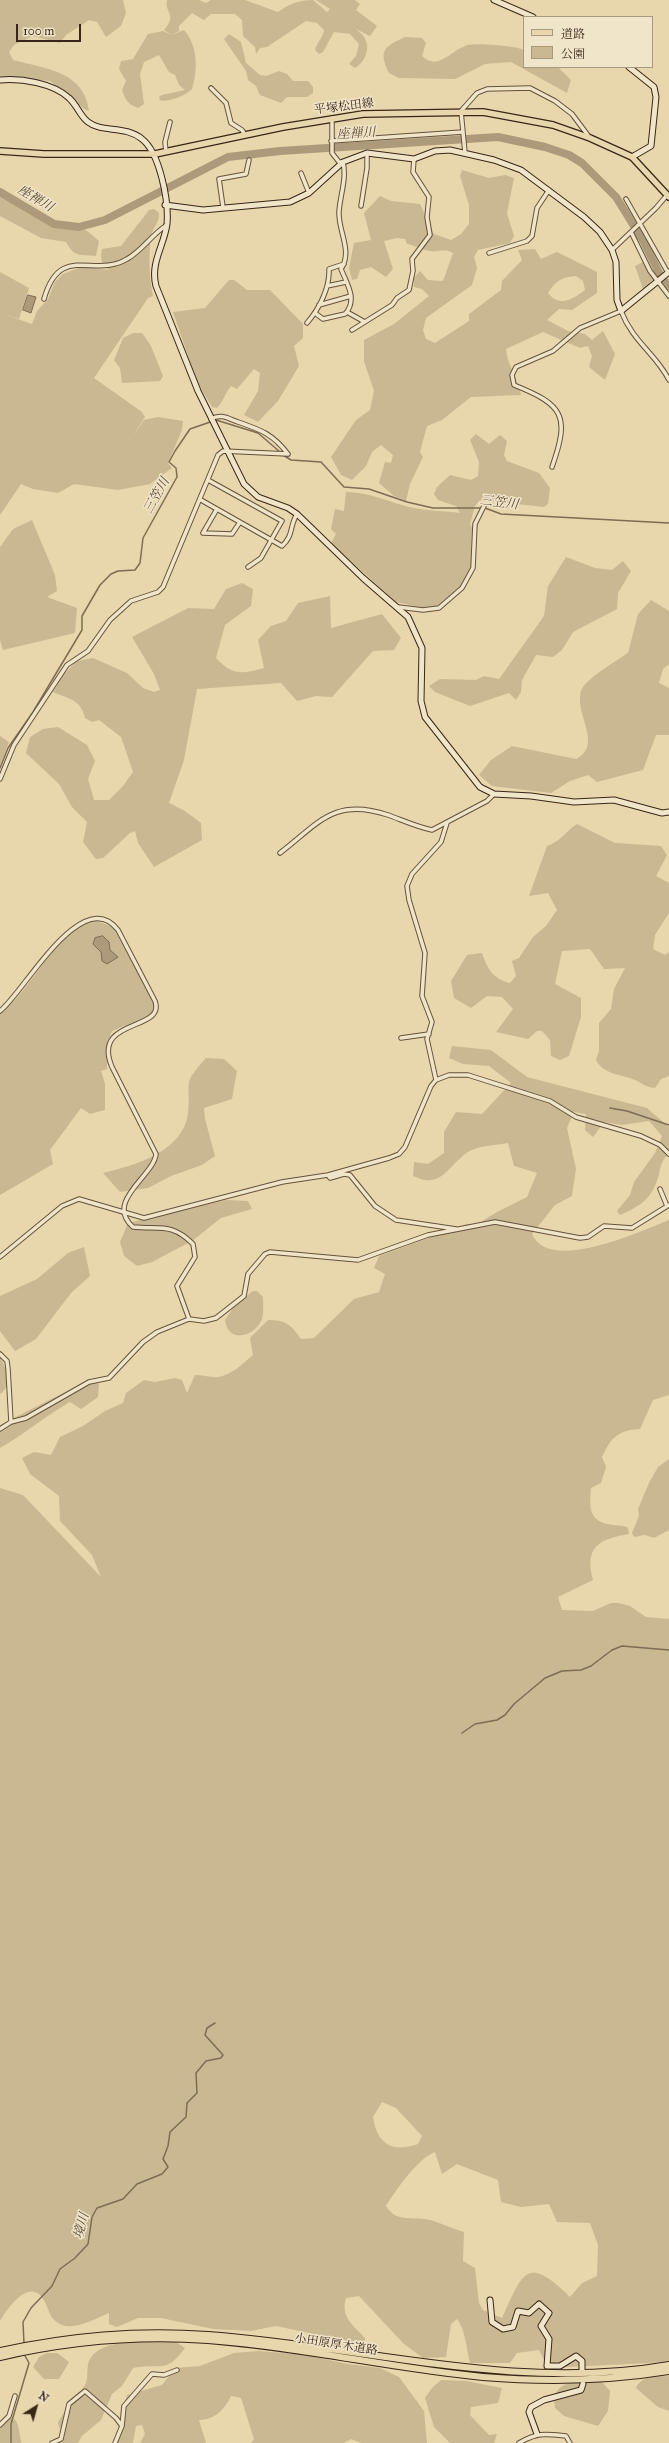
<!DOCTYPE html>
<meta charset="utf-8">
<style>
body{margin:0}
#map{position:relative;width:669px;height:2443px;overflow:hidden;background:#e8d6ac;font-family:"IM FELL Great Primer","Noto Serif JP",serif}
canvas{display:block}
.legend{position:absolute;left:523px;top:16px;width:130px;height:52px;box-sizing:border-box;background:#f0e4c9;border:1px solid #a79883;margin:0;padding:5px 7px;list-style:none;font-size:12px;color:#392619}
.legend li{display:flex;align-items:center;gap:8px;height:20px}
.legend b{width:20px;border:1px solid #a79883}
.north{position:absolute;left:16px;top:2387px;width:40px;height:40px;-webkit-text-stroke:3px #f0e4c9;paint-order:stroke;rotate:37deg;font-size:11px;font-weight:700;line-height:16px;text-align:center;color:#392619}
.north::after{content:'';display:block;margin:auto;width:14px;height:18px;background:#392619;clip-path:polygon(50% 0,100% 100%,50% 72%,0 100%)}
.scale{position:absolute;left:16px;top:24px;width:65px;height:18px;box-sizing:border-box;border:2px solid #392619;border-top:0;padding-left:5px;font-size:12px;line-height:14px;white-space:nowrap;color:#392619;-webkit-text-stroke:3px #f0e4c9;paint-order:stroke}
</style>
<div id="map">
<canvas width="669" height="2443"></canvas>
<ul class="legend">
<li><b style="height:5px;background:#e8d6ac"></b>道路</li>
<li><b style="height:11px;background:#cab893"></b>公園</li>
</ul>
<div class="north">N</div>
<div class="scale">100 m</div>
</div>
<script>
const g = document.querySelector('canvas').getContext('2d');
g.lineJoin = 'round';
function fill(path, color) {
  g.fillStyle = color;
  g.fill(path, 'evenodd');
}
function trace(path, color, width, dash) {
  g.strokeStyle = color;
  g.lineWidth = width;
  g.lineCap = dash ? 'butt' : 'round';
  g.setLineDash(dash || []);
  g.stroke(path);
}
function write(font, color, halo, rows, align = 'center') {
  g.font = font + ' "IM FELL Great Primer","Noto Serif JP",serif';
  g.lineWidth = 3;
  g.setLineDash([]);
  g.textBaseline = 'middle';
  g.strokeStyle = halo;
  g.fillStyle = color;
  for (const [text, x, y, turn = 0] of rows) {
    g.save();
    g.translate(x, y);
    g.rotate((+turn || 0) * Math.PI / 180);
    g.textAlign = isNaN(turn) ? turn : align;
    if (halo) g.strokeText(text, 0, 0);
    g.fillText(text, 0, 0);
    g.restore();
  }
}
fill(new Path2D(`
 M0 0H123L126 13 121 26 106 37 97 22 89 20 66 35 60 43 33 36 14 45 9 52 13 60C46 69 84 71 89 111L84 109 50 81 0 76Z
 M167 0H199L206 3 211 0H245L278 12C289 4 299 0 313 0L327 12 330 9 316 0H355L360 4 356 10 377 26 370 36 356 29C359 32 364 35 365 39 371 49 364 63 355 68L349 64 356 56 359 44 350 34 334 32 323 52 319 54 315 50C317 42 323 38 324 30L317 23 306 21 267 47 260 48 256 54 255 47 243 36 242 20 235 14H211L204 20 192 13 179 26V31L172 35 164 30C178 14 164 13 167 0Z
 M184 30C198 46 198 69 192 89 186 95 169 103 160 100L159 97 162 95 185 90 179 85 175 75 169 72 159 55 144 62 140 74 144 104 138 108C128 104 125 100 122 90L126 81 119 69 121 61 133 59 148 34 163 31 172 35Z
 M229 34 241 42 246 63 260 75 266 76 279 71 287 74 293 81H308L313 87V93L307 97H287L281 103 260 95 256 86 248 80 246 71 224 39Z
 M405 37 422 38 426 43 422 56C437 71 450 52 465 46 474 42 515 46 524 50V67H558L571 80 567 93 511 62 485 64 455 79 399 78 389 73C378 50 384 47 405 37Z
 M462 170 489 178 505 175 514 178 507 213 514 236 510 243 478 250 474 257 477 268 472 285 426 318 423 330 426 339 435 343 469 321V314L501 290 502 281 522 260 518 250 535 249 541 259 557 252 597 272V293L572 310 559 309 547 320 568 331 585 334 592 340 603 331 615 354 605 380 589 367 592 356 588 346 580 348 543 332 506 349C507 365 518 378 521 395L471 397 442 420 427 426 420 452 423 457 410 484 406 501 394 496 379 483 385 462 391 463 393 455 381 445 372 452 366 466 352 480 341 475 331 457 356 420 370 410 374 391 364 361V340L394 324 429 296 422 289 414 287V278L420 271 428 280 443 281 453 253C445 248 438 252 430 251 422 250 415 245 407 244L405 239 397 238 384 241 393 269 386 277 371 267 360 270 357 279 352 280 349 268 354 243 371 240 364 213 380 196 391 201 420 204 434 234 451 240 461 234 469 224V205L460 176ZM576 276 583 281 585 290C573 299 560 308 548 293 556 281 561 277 576 276Z
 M0 194 50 220 86 230 99 241 96 256C80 255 74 257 66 242L41 238 0 216Z
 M154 209 159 213C160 221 154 226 152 233 148 250 149 278 153 296L148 298 94 378 142 412 145 417 132 437 144 420 158 417 183 421 182 430 168 463 172 468 150 484 118 490 74 484 58 493 33 489 21 484 0 515V313L32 324 37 311 48 299 55 282 63 274 81 267 110 270C101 266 100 258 102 249L121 246 149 210Z
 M643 262 654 279 643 289 635 266Z
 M0 272 29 288 19 319 0 313Z
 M229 280H234L247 290H270L303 324V338L294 346 299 366 278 401 258 422 244 415 258 391 260 373 254 369 237 389 231 386C225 393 223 402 217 408L212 407 197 382 173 312 205 308Z
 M133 333H142L151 346 163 376 160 381 122 383 120 368 114 360 123 338Z
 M476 434 489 444 500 435 507 441 504 455 507 461 539 473 550 488 548 504 544 507 480 500 475 506 470 524 472 528 471 567 463 584 437 606 423 608 396 602 331 543 336 534 331 529 335 509 344 511 346 492C371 492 390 503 414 508 429 511 445 511 460 513L456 506 438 500 434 494 437 487 450 475 471 480 478 476 479 462 470 440Z
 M32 520 55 575 57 591 47 597 77 608 75 633 3 650 0 640V547L13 529Z
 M566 557 595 568 612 570 623 561 631 571 618 593 617 609 573 632 562 650 553 657 536 655 522 680 521 692 516 700 509 693 470 706 435 692 429 686 440 679 476 680 484 676 499 679 544 616 548 586Z
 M242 583 253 589 251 606 225 625 216 658C233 676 241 674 264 668L258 640 271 626 286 621 298 603 330 596 331 628 382 614 401 638 394 650 373 651 332 697 316 696 297 701 281 683 197 689 184 760 169 803 185 811 201 823 202 840 154 867 138 843 135 831 130 833 103 858 96 859 83 842 87 822 72 807 59 784 26 753 30 737 43 729 58 727 87 745 95 761 88 779 94 800H109L123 786 133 772 121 737 99 720 92 722 85 718C81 699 68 699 53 692L63 675 77 661 93 658 127 673 143 688 154 692 160 690 154 674 132 637 188 608 214 609 226 589Z
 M651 600 669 611V664L663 669 659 683 669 688V735H656L643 770 597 782 588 775 570 781 551 793 492 786 479 775 491 760 512 746 576 759C604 745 574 714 581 691 585 679 616 661 628 653L638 614Z
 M0 736 9 742 0 765Z
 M577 824 615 843 661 846 667 855 656 876 669 883V913L655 935 653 949 665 955 669 952V1076L661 1079 655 1088C648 1088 641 1083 635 1080 621 1074 604 1075 596 1060L599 1051V1023L611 1009 614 989 625 968 604 969 590 949 562 951 555 984 581 998V1017L569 1056 560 1060 551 1056 550 1040 542 1031H537L528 1039 496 1032 513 1009 502 997 487 996 471 1008 454 998 451 981 467 955 482 953C487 968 493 979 510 983L516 976 512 961 519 958 533 937 546 926 557 910 548 893 529 896 547 846C560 842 566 831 577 824Z
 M94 920 113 927 151 996 155 1008 151 1015 112 1031 107 1044V1069L101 1071 105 1084V1110L90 1114 81 1108 50 1150 53 1164 0 1195V1013C32 992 56 928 94 920Z
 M452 1046 491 1050 527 1077 647 1108 669 1127V1153C662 1161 661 1164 659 1174 653 1198 641 1206 620 1215L617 1211 630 1195 634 1182 655 1153 662 1136 649 1121 622 1125 604 1122 593 1137 585 1130 586 1114 574 1112 567 1128 576 1169 572 1196 555 1205 532 1234C549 1274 641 1231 669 1220V1395L653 1400 640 1429C618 1430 611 1438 602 1457L606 1467 601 1483 591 1488C589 1509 589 1522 613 1525 619 1526 624 1525 628 1528L629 1534C599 1539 584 1547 593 1580L558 1597 562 1610 593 1611 611 1603H618L630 1606 646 1617 669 1619V2362L548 2368 539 2350 517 2353 510 2363H470C466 2348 466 2331 457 2319L451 2324 446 2357 423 2358 404 2344 359 2296 346 2298C340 2317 354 2326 365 2338V2343L361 2344 276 2326 251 2331 213 2329 161 2318H138L117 2327 109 2324V2313C97 2318 76 2330 62 2325 48 2319 50 2309 43 2299 29 2277 7 2309 0 2321V1488L23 1495 101 1577 92 1555 60 1521 59 1496 30 1474 22 1458 34 1452 51 1455 60 1437 83 1426 105 1411 123 1403 126 1393 144 1380 155 1382 175 1378 182 1380 187 1393 195 1375C203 1375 211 1378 218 1377 232 1375 242 1364 253 1355L250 1338 268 1320C285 1320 291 1324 301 1339L314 1338 354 1299 379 1292 385 1274 374 1268 379 1256 467 1224 474 1226 497 1212 527 1197 537 1173 514 1166 508 1143C496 1145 477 1146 468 1152 448 1165 442 1190 413 1176L414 1162 428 1164 444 1153V1132L456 1112 482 1114 511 1083 489 1066 463 1064 449 1058ZM382 2102 396 2108 422 2136 418 2144C392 2153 377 2144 373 2117ZM435 2152 442 2174 457 2164 498 2180 501 2202 521 2207 549 2204 557 2222 590 2223 598 2245 597 2276 582 2283 570 2297C526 2254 523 2273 502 2318L483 2310 479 2303 475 2268 463 2261 464 2232C452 2229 435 2220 425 2219 409 2217 396 2222 386 2206 396 2190 418 2158 435 2152Z
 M206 1058 224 1059 237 1071 232 1099 204 1108 205 1119 215 1156 202 1165 171 1176 148 1188 120 1192 103 1173C134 1166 184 1151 188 1113 192 1080 180 1087 206 1058Z
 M226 1200 248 1201 252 1209 221 1218 192 1241 152 1262 137 1266 124 1256 120 1242 128 1223Z
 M84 1247 90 1276 71 1293 36 1339 15 1351 0 1331V1296L37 1279 68 1253Z
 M253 1291H257L263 1297C263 1303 264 1313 262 1319 255 1337 228 1344 225 1320L235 1305Z
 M0 1357C6 1368 13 1386 0 1394Z
 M87 1381H95L99 1384 98 1397 81 1409 70 1402C45 1416 25 1434 0 1448V1425Z
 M669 1459V1530L654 1538 645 1535 634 1537 632 1533 639 1516 638 1509 649 1483 658 1467Z
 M161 2340 174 2341 185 2348C165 2375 162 2362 133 2368L122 2386 112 2394 101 2420 82 2436 78 2443H59L60 2429 58 2423C65 2408 77 2399 85 2385 89 2378 86 2368 89 2361 99 2339 140 2342 161 2340Z
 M259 2351 307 2355 347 2364 380 2368 399 2377 424 2411 427 2443H361L351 2439 344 2443H251L254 2439 241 2398 231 2396C225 2409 215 2420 199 2420L206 2443H140L145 2434 142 2425 136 2426 133 2443H117C117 2432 124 2425 125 2414 126 2406 124 2404 127 2395L162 2385 175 2368 200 2366 234 2353Z
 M47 2353H57L69 2362 59 2379H44L33 2367 39 2357Z
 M669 2376V2411L658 2407 636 2388C642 2375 655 2377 669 2376Z
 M441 2380 466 2381 502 2388 498 2403 471 2407 470 2415 489 2435 497 2434 494 2443H450L434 2427 425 2398 432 2388Z
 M602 2382 610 2391 608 2411 598 2426 564 2416 555 2408C550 2377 581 2383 602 2382Z
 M10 2417C21 2420 18 2434 22 2443H0V2429Z`), '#cab893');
const water = new Path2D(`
 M28 295 36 297 31 313 23 310Z
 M103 936 109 942 110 950 118 957 107 964 102 961 101 952 93 944 95 938Z`);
fill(water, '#ac9a7a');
trace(water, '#7e6c53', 1);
trace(new Path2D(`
 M283 455 291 460 321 462 344 487 369 489 407 502 433 508H485L501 514 669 523
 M0 768 8 748 33 712 82 630V616L100 585 111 574 118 571 135 570 140 563 143 538 177 477 176 468 169 462 175 451 190 429 216 420 258 433 280 452
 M610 1108 627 1111 669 1125
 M462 1733 475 1724 497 1720 505 1715 514 1704 545 1678 562 1671 581 1670 591 1666 612 1650 622 1646 669 1650
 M24 2344 23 2322 31 2308 52 2286 60 2269 75 2258 88 2244 92 2217 97 2208 123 2199 137 2184 162 2174 168 2167 163 2159 168 2146 170 2132 186 2117 187 2103 197 2093 196 2073 206 2061 221 2058 223 2055 205 2035 207 2028 215 2023
 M11 2443V2424L29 2363 24 2354`), '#7e6c53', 1.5);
trace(new Path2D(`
 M0 192 54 224 79 227 105 220 228 157 280 151 498 137 545 147 569 155 582 163 616 197 644 242 661 277 669 286`), '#ac9a7a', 8);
const street = new Path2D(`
 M211 88 226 103 231 123 242 130 245 135
 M331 141 463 132
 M166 152 165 142 170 122
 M465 153 461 111 477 93 487 89 530 88 555 101 572 114 590 138
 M301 173 309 193
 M626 199 668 273
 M361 206 367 168V153
 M223 207 219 179 246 174 249 160
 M631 232 650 271 669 296
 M612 250 656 208 667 195
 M489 253 527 241 532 236 537 208 549 190
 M327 286 346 282
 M44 299C60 242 94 279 127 259 142 251 152 234 167 225
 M319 305 351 296
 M347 312 363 321
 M315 313 323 319 345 314C358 300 347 284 341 269 353 251 338 231 339 212 340 195 347 179 343 162H339L332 153V118
 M307 323C319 309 330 288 329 269L344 264
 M352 330 392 305 397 298 409 290 413 271 412 259 430 235 427 217 429 197 413 172 414 159
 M211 419C221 413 229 419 238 422 261 430 273 434 288 454
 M552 467C570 416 564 405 514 385L512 375 516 367 553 351 580 328 621 311C633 342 656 354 669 380
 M208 480 282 521 261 558 248 567
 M201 500 282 546C294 535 289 527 297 514
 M217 509 203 533 232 534 240 522
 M398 607 423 610 439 608 462 588 473 568 475 524 484 506
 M0 779 14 745 67 665 88 651 110 620 131 601 158 592 163 587 218 455 223 451 288 454
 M280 853C319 823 334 797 388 815 402 820 417 827 432 830L487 801 494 794
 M0 1011C23 994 82 883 118 930L155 1001C166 1032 91 1017 112 1067L156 1154C154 1176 104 1201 133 1227 159 1230 171 1222 193 1244L195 1257 177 1286 189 1319
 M401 1038 429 1034
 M436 1080 427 1039 432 1022 422 996 425 953 409 900 407 886 412 874 441 842 447 823
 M328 1175 330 1178 344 1174 350 1175 375 1206 396 1220 456 1229
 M660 1189 667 1206
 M0 1257 62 1206 79 1199 144 1218 282 1182 328 1175 389 1158 399 1154 405 1147 431 1086 436 1080 449 1075H468L550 1101 576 1117 641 1136 660 1145 669 1154
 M0 1354 7 1361 8 1369 11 1422
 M0 1429 11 1422 26 1418 89 1382 109 1378 143 1342 157 1332 189 1319 204 1321 216 1318 244 1296 248 1274 265 1254 270 1252 358 1260 428 1235 495 1222 580 1238 588 1237 604 1226 632 1228 669 1205
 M0 2425 9 2416 15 2396
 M52 2443 61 2439 69 2404 85 2391 116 2418 122 2426
 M115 2443 122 2426 124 2406 152 2374 164 2375 177 2370
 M519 2443C538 2432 546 2434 566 2436L570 2443`);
const secondary = new Path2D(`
 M494 0 533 17
 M629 67 654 87 656 97 651 146 632 157
 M0 80C21 78 53 83 69 98 77 105 80 116 88 122 102 133 125 125 142 139 160 153 169 202 167 224 164 246 150 263 156 286L198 391 244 484 258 497 288 508 297 514 363 578 408 617 422 648 421 701 425 717 480 787 494 794 531 796 574 802 614 800 662 813 669 812
 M165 205 203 210 290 202 309 193 343 162 367 153 414 159 435 151 450 150 494 160 521 170 584 217 600 232 612 250 616 262 617 300 621 311 669 272
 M490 2300 492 2322 503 2329 513 2327 518 2311 529 2313 539 2304 549 2313 541 2326 549 2339 547 2366H560L576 2356 582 2361V2370
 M537 2434 529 2412 531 2407 544 2400 581 2390 583 2384`);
const primary = new Path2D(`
 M0 151 44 154H155L283 127 363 114 483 112 553 125 590 138 632 157 669 197`);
const highway = new Path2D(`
 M0 2351C71 2336 135 2330 208 2335 362 2346 514 2392 669 2365
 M0 2357C69 2341 138 2335 208 2340 301 2347 391 2368 483 2377 545 2382 608 2381 669 2371`);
trace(street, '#65523e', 5.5);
trace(secondary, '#392619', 7);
trace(primary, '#392619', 8);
trace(highway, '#392619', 8);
trace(street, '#f0e4c9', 3.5);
trace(secondary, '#f0e4c9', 5);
trace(primary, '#e8d6ac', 5.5);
trace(highway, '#e8d6ac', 6);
write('12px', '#392619', '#f0e4c9', [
 ["平塚松田線",344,107,-7],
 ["小田原厚木道路",336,2345,9]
]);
write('italic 13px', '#5c4936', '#f0e4c9', [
 ["座禅川",356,134,-4],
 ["座禅川",35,199,31],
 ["三笠川",157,496,-61],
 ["三笠川",499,503,7],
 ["境川",82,2226,-74]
]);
</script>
